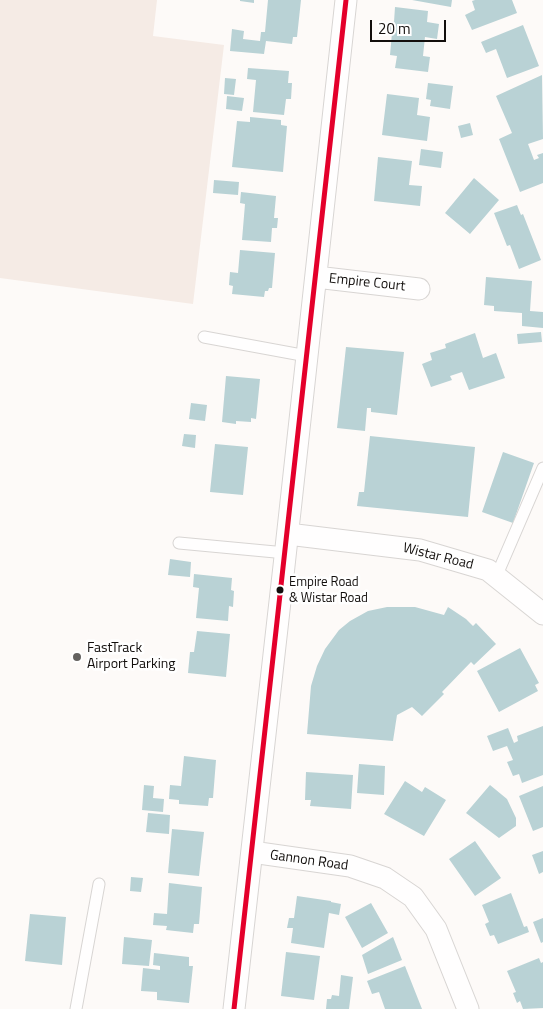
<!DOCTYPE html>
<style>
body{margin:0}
#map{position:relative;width:543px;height:1009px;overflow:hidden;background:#fdfaf8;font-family:"Titillium Web",sans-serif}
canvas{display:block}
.scale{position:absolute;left:370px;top:20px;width:76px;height:22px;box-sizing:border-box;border:2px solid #120e0c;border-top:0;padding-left:6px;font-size:15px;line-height:18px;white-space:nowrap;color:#120e0c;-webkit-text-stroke:4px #fff;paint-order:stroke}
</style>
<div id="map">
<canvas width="543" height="1009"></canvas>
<div class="scale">20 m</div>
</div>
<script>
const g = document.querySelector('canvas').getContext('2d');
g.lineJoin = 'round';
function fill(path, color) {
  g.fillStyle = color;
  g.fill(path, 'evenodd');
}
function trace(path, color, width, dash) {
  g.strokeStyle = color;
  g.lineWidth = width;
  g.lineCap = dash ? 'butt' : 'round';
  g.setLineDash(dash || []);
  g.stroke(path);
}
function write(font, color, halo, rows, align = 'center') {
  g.font = font + ' "Titillium Web",sans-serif';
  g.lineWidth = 5;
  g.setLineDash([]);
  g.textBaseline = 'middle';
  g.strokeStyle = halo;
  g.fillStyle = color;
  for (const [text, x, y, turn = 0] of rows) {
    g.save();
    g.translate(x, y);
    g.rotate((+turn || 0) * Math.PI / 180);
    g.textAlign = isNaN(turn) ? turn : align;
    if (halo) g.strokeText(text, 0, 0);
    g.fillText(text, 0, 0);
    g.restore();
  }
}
fill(new Path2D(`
 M0 0H157L153 36 224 45 193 304 0 278Z`), '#f5ebe5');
fill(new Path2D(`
 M240 0H254V3L240 1Z
 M268 0H301L297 37H293L292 44 266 41 264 54 230 51 232 29 244 31 243 39 260 41 261 32H265Z
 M412 0H452L451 7Z
 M475 0H512L517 13 472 30 465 15 475 10 472 1Z
 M395 7 428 11 427 22 439 24 437 39 425 37 423 56 430 57 428 72 395 68 397 56 390 55 392 33H388L390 21 394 22Z
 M523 25 539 66 507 78 496 49 486 53 481 42Z
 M248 68 289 71 288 83H292L291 99H286L284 115 253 112 256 80 247 79Z
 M542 75 543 139 528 144 534 160 539 158 537 155 543 153V183L520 192 499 139 512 133 496 96Z
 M225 78 236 79 234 95 224 94Z
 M428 83 453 86 450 109 430 106 431 100 426 99Z
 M387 94 419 98 417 115 430 117 427 141 382 135Z
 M227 96 244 98 242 111 226 109Z
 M250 117 281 120V125L287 126 283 172 232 167 237 121 250 122Z
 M470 123 473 135 461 138 458 126Z
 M421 149 443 152 441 168 419 165Z
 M378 157 412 161 409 185 422 186 420 206 374 201Z
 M474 178 499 200 470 234 445 213Z
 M214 180 239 182 238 195 213 193Z
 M241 192 276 196 274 218H278L277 228H272L271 242 242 240 245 204 240 203Z
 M517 205 521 215 523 214 541 260 519 269 510 245 507 246 494 213Z
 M240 250 275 253 272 288H269L268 291H265L264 297 232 294 233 286 229 285 230 272 238 273Z
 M486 277 532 281 530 311 543 312V328L522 326V313L494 311V306L484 305Z
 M541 332 542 342 518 344 517 334Z
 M475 333 483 358 496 353 505 378 469 390 462 372 450 376 452 380 431 387 422 364 432 360 430 353 446 348 445 344Z
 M346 347 404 352 397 415 371 412V408H367L365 431 337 428Z
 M226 376 260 379 256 419 251 418V422L236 421V424L222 422Z
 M191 403 207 405 205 421 189 419Z
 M184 434 196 435 195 448 182 446Z
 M370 436 475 447 468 517 357 506 359 492H364Z
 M215 444 248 447 243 495 210 492Z
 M503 452 534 463 513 523 482 512Z
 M170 559 191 562 190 577 168 575Z
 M194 574 232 578 231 590 234 591 233 607 229 606 228 621 196 618 199 588 193 587Z
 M387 607H415L444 615 448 607 466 619 473 626 476 623 496 644 474 665 471 662 442 692 444 694 422 716 412 707 397 715 393 741 307 734 311 686 317 666 325 649 339 630 350 621 368 611Z
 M197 631 230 634 226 677 188 673 190 652H194Z
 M520 648 539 683 535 685 538 691 499 712 477 671Z
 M543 726V775L522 783 519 774 513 776 507 762 513 760 507 746 493 751 487 736 508 728 514 743 518 741 517 736Z
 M184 756 216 760 213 798H209L208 806 179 804V800L169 799 170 785 181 786Z
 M359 764 385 766 384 795 357 793Z
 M306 772 353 775 351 809 310 806 311 800H305Z
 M405 781 422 792 425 787 446 800 424 836 384 814Z
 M144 785 154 786 153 798 164 799 163 812 142 810Z
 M490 785 507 799 516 818V826L499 838 466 813Z
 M543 786V827L533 831 519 796Z
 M148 813 170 815 169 834 146 832Z
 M172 829 204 832 199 876 168 873Z
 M475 841 501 878 475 896 449 859Z
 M543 851V872L539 874 532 855Z
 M131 877 143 878 141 892 130 891Z
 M169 883 202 887 199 924H194L193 933 166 930 167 926 153 925 154 913 167 914Z
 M511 893 524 927 527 926 529 932 498 944 494 935 490 936 485 924 489 922 482 905Z
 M297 896 331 901V902L341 904 339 915 329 913 324 948 291 943 293 928H287L289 918H294Z
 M371 903 388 933 362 948 345 917Z
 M30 914 66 917 62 965 25 961Z
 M543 918V942L541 943 533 922Z
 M124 937 152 940 149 966 122 964Z
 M393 937 402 960 368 974 362 955Z
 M286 952 320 956 314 1000 281 996Z
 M154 953 189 957V966H193L189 1003 157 1000V992L141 991 143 968 160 970V966L153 965Z
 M539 958 541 963 543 962V1008L523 1009 520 1001 517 1003 513 993 516 992 507 971Z
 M405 966 422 1009H385L379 992 372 994 367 981Z
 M341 975 353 977 349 1009H326L327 999H331L332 995 339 996Z`), '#b9d2d5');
const service = new Path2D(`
 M204 337 307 356
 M179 543 286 553
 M496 577 543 468
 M76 1009 99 884`);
const minor = new Path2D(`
 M316 277 419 289
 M288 534 420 550 488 570 543 614
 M252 852 350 866 385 878 413 897 436 929 468 1009
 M234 1009 284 566 346 0`);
trace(service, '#d8d5d3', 13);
trace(minor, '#d8d5d3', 23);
trace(service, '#fffefe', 11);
trace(minor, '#fffefe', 21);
trace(new Path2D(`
 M234 1009 346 0`), '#e4002b', 5);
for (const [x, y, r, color] of [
 [280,590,4.5,"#120e0c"],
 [77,657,5,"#64615f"]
]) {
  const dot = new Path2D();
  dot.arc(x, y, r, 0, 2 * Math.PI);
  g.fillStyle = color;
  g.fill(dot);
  trace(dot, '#fff', 2);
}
write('13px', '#120e0c', '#fff', [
 ["Empire Road",289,583],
 ["& Wistar Road",289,599]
], 'left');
write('14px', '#120e0c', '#fff', [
 ["Empire Court",367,283,6],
 ["Wistar Road",438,557,14],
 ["Gannon Road",309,861,8]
]);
write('14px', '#120e0c', '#fff', [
 ["FastTrack",87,649],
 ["Airport Parking",87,665]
], 'left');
</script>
